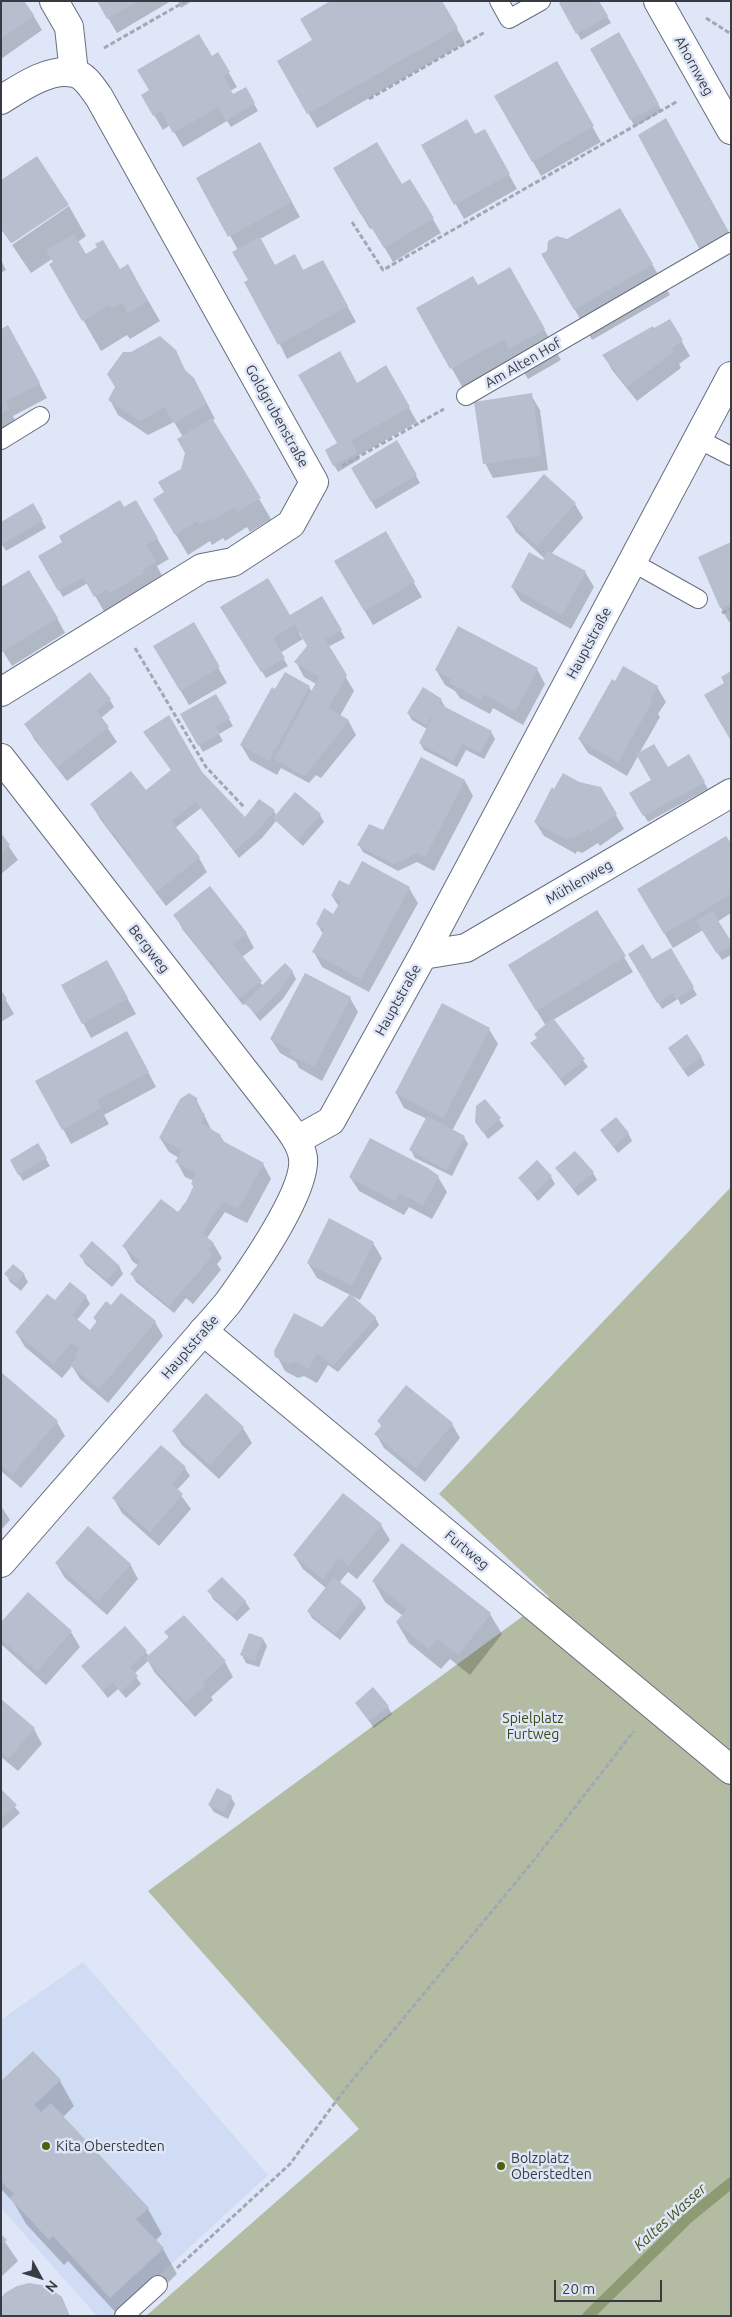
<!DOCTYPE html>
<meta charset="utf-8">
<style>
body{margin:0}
#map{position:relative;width:732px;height:2317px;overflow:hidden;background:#dee6f7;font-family:Ubuntu,sans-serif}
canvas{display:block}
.frame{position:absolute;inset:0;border:2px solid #383b41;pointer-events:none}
.north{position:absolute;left:15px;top:2252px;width:50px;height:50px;-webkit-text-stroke:4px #dee6f7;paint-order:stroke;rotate:129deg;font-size:14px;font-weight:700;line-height:20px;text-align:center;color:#383b41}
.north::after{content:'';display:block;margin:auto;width:18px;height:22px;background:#383b41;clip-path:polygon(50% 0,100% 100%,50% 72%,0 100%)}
.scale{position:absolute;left:554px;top:2280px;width:108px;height:22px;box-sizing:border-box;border:2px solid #383b41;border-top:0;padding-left:6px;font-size:15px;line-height:18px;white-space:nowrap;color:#383b41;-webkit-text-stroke:4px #dee6f7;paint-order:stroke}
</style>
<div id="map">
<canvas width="732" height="2317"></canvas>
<div class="frame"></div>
<div class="north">N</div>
<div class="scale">20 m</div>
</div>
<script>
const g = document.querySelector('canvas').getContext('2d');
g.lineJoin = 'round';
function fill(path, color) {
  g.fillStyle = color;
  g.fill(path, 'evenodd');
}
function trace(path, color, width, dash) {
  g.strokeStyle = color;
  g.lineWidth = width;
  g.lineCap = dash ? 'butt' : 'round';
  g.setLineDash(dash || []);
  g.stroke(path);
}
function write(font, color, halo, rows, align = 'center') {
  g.font = font + ' Ubuntu,sans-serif';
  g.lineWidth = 5;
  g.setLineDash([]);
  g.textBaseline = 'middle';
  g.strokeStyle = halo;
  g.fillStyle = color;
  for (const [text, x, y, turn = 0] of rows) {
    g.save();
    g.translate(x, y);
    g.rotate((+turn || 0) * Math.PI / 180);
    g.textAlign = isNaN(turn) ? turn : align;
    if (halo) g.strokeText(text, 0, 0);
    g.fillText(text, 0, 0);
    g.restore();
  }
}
fill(new Path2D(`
 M83 1962 268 2175 115 2316H97L1 2208V2020Z`), '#d0dcf3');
fill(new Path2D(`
 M731 1187V2316H146L359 2129 148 1891 549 1597 439 1494Z`), '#b3bca2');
fill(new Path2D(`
 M1 1 33 15 42 30 1 59Z
 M98 1H171L117 33Z
 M178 1H192L181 8Z
 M441 1 465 43 317 128 278 61Z
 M598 1 611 23 581 40 561 3Z
 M619 34 662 111 635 127 592 49Z
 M218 54 237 87 230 91 236 101 245 88 258 111 231 127 227 121 183 147 170 125 163 130 154 115Z
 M556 62 601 142 541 176 496 96Z
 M484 130 517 189 464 219 423 145 475 135Z
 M268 158 300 217 260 239 275 267 331 276 356 322 287 359 249 281 238 250 198 178Z
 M334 168 401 186 410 180 441 233 393 262 373 228 370 229Z
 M1 182 68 205 11 243 1 229Z
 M69 206 86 236 78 242 85 255 99 248 119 271 128 266 160 321 130 339 127 335 101 351 51 264 54 262 52 259 31 273 12 245Z
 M620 209 670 295 592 340 543 254Z
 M1 260 6 270 1 273Z
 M478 287 528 300 561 360 528 379 522 369 469 399 418 308Z
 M670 321 690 356 679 364 681 368 637 401 612 370 604 355Z
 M1 330 16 341 47 398 13 416 17 424 1 432Z
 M175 351 187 374 202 394 215 419 212 420 271 519 250 532 247 527 225 541 223 538 212 545 210 541 188 555 167 520 166 493 182 469 186 453 183 437 174 422 148 435 118 415 110 400Z
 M386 367 417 422 358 456 360 459 338 472 326 451 338 444 357 384Z
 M531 395 540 410 548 470 493 478 485 463Z
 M397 442 420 483 376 509 352 468Z
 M136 502 169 559 157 566 166 583 107 617 88 583 63 597 40 557Z
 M575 504 583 518 551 554 585 572 594 587 571 629 521 601 512 587 545 559 516 532 508 517Z
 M33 505 46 528 6 551 1 543Z
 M385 533 422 597 373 625 336 562Z
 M731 544V622H729L721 608Z
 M1 588 57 618 65 633 12 666 1 648Z
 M322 598 345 638 328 647 354 691 340 716 348 720 356 735 321 778 316 775 309 783 281 768 277 775 250 760 241 745 309 687 312 692 316 684 304 677 296 662 310 646 301 632 299 633 303 639 280 653 288 666 266 678 222 607 290 617Z
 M193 624 227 683 189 705 155 647Z
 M537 669 545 684 523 725 493 708 490 714 460 698 455 691 445 685 436 670Z
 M615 682 657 687 666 702 658 714 660 717 639 754 667 769 688 756 708 789 648 822 631 793 652 780 638 756 627 776 588 753 579 739Z
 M215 695 233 726 219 734 223 741 203 752 181 714Z
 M110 700 114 707 101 718 117 742 67 781 34 739 26 724Z
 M441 700 445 707 491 732 495 739 484 759 466 750 457 767 424 750 420 743 427 729 412 720 408 713Z
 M145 733 201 773 245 819 274 811 276 815H320L324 822 303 846 276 821 262 838 239 858 201 808 175 828 199 858 207 872 166 906 100 819 92 805 150 796 172 771Z
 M421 758 465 781 473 796 434 871 417 862 398 871 363 852 359 845 383 832Z
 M579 784 600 788 624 829 600 846 598 843 582 853 577 851 576 854 544 836 535 822 555 790Z
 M1 835 18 860 1 874Z
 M731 846V913L717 922 731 943V955L722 960 703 930 673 948 647 904Z
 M349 887 409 888 418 903 369 992 322 967 314 952 323 934 317 924 334 915 339 907 332 896Z
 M597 912 633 972 553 1020 588 1067 565 1086 532 1043 538 1038 546 1026 518 980Z
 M175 915 246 933 254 948 242 957 263 986 292 971 296 979 283 999 260 1021 246 1003 243 1005 183 930Z
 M670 950 697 995 681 1005 678 999 662 1009 629 954 652 961Z
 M115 976 136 1014 91 1038 83 1023Z
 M1 992 14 1014 1 1022Z
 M350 998 358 1012 322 1081 299 1068 296 1062 280 1053 271 1039Z
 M489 1029 498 1044 452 1131 464 1137 468 1144 452 1176 415 1158 411 1150 427 1119 404 1108 396 1093Z
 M135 1047 156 1087 104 1115 109 1124 71 1144 63 1129Z
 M669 1049 701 1057 705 1065 688 1077Z
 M196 1099 212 1131 220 1136 225 1143 263 1164 271 1179 247 1223 225 1212 207 1238 213 1243 222 1258 217 1264 221 1270 193 1304 186 1298 174 1313 136 1282 132 1275 139 1266 132 1261 124 1246 178 1214 188 1201 194 1188 192 1184 194 1181 185 1177 177 1162 179 1158 169 1152 160 1138Z
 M485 1101 504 1126 488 1139 476 1122Z
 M601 1131 628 1133 632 1141 618 1153Z
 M38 1145 50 1166 23 1181 11 1161Z
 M556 1168 593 1173 597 1180 578 1196Z
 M350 1177H438L447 1192 432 1219 409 1207 404 1215 359 1191Z
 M551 1177 555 1184 538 1201 519 1178Z
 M373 1243 382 1258 360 1300 317 1278 308 1263Z
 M81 1256 119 1266 123 1274 112 1287 85 1264Z
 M6 1274 24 1275 28 1282 21 1291 10 1282Z
 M86 1297 90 1304 77 1320 90 1332 97 1323 95 1318 111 1307 155 1322 163 1336 108 1403 80 1379 72 1366 62 1378 25 1347 16 1332 59 1306Z
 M375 1317 379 1325 338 1372 328 1365 317 1383 304 1376 298 1378 285 1371 277 1356 326 1331Z
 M1 1374 57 1422 65 1436 21 1488 1 1471Z
 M206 1394 243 1428 252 1443 219 1479 182 1445 173 1431Z
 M378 1421 452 1424 460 1438 425 1482 384 1448 376 1434 382 1427Z
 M161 1447 185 1468 190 1476 177 1490 191 1509 159 1546 122 1513 114 1499Z
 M1 1506 10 1520 1 1530Z
 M381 1525 390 1540 357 1579 348 1572 339 1583 361 1600 366 1608 340 1640 312 1618 308 1611 326 1588 303 1569 294 1555Z
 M56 1563 130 1564 138 1579 107 1615 65 1578Z
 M373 1581 490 1614 502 1634 470 1675 450 1659 441 1669 409 1643 397 1623 403 1616 385 1602Z
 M209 1591 245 1601 250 1609 237 1621 213 1599Z
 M28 1594 71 1632 80 1647 46 1685 1 1644V1624Z
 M125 1628 149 1656 169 1638 166 1632 225 1662 233 1677 211 1697 213 1700 195 1717 155 1673 148 1661 134 1674 141 1684 126 1698 118 1689 108 1698 82 1666Z
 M263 1639 267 1646 259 1667 246 1663 242 1655Z
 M1 1700 34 1729 42 1744 18 1771 1 1757Z
 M356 1703 388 1707 392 1714 374 1728Z
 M1 1791 20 1813 2 1829 1 1828Z
 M231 1797 235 1804 228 1819 214 1812 209 1805Z
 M60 2081 74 2106 63 2117 148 2209 162 2234 155 2241 163 2249 177 2274 133 2316H119L68 2261 64 2265 26 2224 14 2203 1 2189V2083Z
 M1 2236 18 2261 1 2277Z`), '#0003');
trace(new Path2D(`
 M588 2316 688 2218 731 2183`), '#8e9a74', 11);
fill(new Path2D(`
 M1 1H24L34 15 1 39Z
 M97 1H138L107 19Z
 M330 1H442L458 28 307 114 277 61 312 40 300 19Z
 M561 1H599L608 16 576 34 559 3Z
 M619 32 659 104 630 120 590 49Z
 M199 34 212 56 218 52 230 72 223 76 233 94 246 87 255 103 226 121 218 107 173 133 161 111 153 116 141 95 149 90 137 70Z
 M557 61 594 126 532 162 494 96Z
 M666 118 730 234 701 252 638 135Z
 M467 119 475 134 485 129 510 174 454 205 421 145Z
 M260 142 292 202 228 237 196 178Z
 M377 142 402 184 410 179 434 218 384 248 363 214 361 215 333 168Z
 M37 156 69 205 12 243 1 227V180Z
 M620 208 653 264 574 310 541 254 547 251 548 241 557 236 567 239Z
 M74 234 86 254 97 247 95 244 103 240 120 269 128 264 148 301 128 313 122 303 111 309 109 305 82 321 49 264 53 262 46 250Z
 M260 237 275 265 295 254 303 270 323 260 348 306 278 345 244 282 248 280 232 252Z
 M510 267 545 329 509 349 504 339 450 369 416 308 473 276 478 285Z
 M670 319 683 340 671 349 674 352 627 387 602 355 653 326 654 328Z
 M8 325 40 383 6 401 9 409 1 413V329Z
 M160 336 176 350 185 370 194 378 207 404 173 423 165 407 139 421 108 400 115 387 107 374 123 352H131Z
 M340 351 357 383 386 365 410 407 351 440 357 452 333 466 325 450 337 443 298 375Z
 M532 393 541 455 483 464 474 402Z
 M212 418 261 498 237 512 234 507 212 521 210 518 199 525 197 521 175 535 153 499 164 492 158 482 181 469 185 453 177 439Z
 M397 440 417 475 371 502 351 468Z
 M544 474 576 503 537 546 506 517Z
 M120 500 124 507 136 500 158 538 146 545 156 562 142 570 144 573 109 593 107 589 94 597 83 577 58 591 38 556 62 542 59 536Z
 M33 503 43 520 1 545V522Z
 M386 531 415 582 364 611 334 561Z
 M731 542V603L720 608 698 557Z
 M548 551 586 571 562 615 511 587 529 552 543 560Z
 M29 570 58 618 2 652 1 587Z
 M268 578 290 615 322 596 342 630 325 639 347 675 328 708 349 720 305 776 274 759 319 677 294 662 307 646 295 624 273 638 285 658 261 672 220 607Z
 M194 622 220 667 180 691 153 646Z
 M458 626 538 668 515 711 484 694 481 700 450 683 451 679 435 670Z
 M623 666 658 686 650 700 652 702 618 762 578 739 612 679 615 681Z
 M731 671V741L704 695 724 683 721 677Z
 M90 672 111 699 96 710 109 727 57 767 24 724Z
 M285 672 310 686 269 761 240 745 272 687 275 689Z
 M423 687 442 699 439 704 492 731 480 753 462 743 453 761 419 743 438 706 426 725 407 713Z
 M216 694 230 718 216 727 220 733 198 746 180 714Z
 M169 715 202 772 245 817 259 799 275 810 258 830 234 851 196 802 171 821 200 857 156 892 129 857 131 856 90 804 131 771 146 790 171 770 143 732Z
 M654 744 668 767 689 754 705 782 643 816 629 793 651 780 636 754Z
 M421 757 465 780 425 857 417 853 394 864 357 845 369 824 383 830Z
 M563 773 579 782 601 787 617 814 591 832 588 829 573 839 569 837 567 840 534 822 552 787 554 789Z
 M295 792 321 814 298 840 273 818Z
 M1 833 10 845 1 852Z
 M726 836 731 843V894L664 934 637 889Z
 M362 861 410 887 361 979 312 952 325 929 316 924 324 908 333 914 341 901 331 896 339 880 349 885Z
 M210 886 247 933 233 944 262 981 238 999 211 960 209 961 173 915Z
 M597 910 626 956 536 1011 508 965Z
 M712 911 731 941V945L717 954 696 921Z
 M643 944 652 959 671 948 694 987 676 999 673 993 657 1003 628 954Z
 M107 960 128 998 82 1024 61 985Z
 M285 963 293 971 279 991 256 1014 244 1003Z
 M305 973 351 997 314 1067 289 1054 291 1050 270 1039Z
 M1 990 7 999 1 1002Z
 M442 1003 490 1028 443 1118 395 1093Z
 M553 1018 585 1059 560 1079 530 1043 537 1038 534 1034Z
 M127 1031 149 1072 97 1100 101 1108 62 1130 35 1081Z
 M687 1034 702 1057 683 1070 668 1048Z
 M189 1093 197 1098 198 1109 205 1114 201 1123 221 1135 219 1139 264 1163 238 1209 223 1201 202 1233 214 1243 208 1250 213 1255 169 1306 130 1274 141 1261 122 1246 161 1199 178 1212 187 1200 194 1185 191 1184 196 1173 175 1162 182 1150 159 1138 180 1099Z
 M485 1099 501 1118 483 1133 475 1122 476 1106Z
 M427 1116 465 1136 447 1170 409 1150Z
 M616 1117 629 1133 613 1147 600 1130Z
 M370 1138 428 1168 439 1176 423 1205 400 1193 395 1201 349 1177Z
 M38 1143 47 1158 18 1175 10 1160Z
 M575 1151 594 1172 573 1189 555 1168Z
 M537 1160 552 1176 533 1194 518 1178Z
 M329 1218 374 1242 352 1286 307 1263Z
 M92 1241 120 1266 107 1280 79 1256Z
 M13 1264 25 1274 16 1284 4 1274Z
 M70 1282 87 1296 72 1315 90 1330 97 1321 93 1318 106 1301 111 1305 121 1293 156 1321 99 1389 70 1365 77 1357 75 1355 80 1349 72 1342 53 1364 15 1332 47 1294 55 1300Z
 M350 1294 376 1317 333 1366 317 1353 309 1369 295 1362 288 1364 275 1357 274 1351 294 1313 322 1327Z
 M1 1372 58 1421 12 1474 1 1465Z
 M406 1385 453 1423 416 1468 374 1434 382 1425 377 1421Z
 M206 1393 244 1427 210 1465 172 1431Z
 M161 1445 186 1467 172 1484 183 1494 150 1532 112 1498Z
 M343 1493 382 1524 349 1565 339 1558 323 1579 293 1555Z
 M88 1526 131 1564 98 1601 55 1563Z
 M402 1543 491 1613 458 1655 437 1639 429 1649 396 1622 407 1609 372 1581Z
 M222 1577 246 1601 232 1615 207 1591Z
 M334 1577 362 1600 335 1634 307 1611Z
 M28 1592 72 1631 37 1671 1 1639V1622Z
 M184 1615 226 1661 203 1682 206 1685 186 1703 145 1658 169 1637 164 1632Z
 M125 1626 147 1651 130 1667 138 1676 121 1692 113 1682 103 1691 81 1666Z
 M249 1633 263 1638 255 1661 240 1655Z
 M373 1687 389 1706 369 1721 355 1703Z
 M1 1699 35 1728 9 1758 1 1751Z
 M217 1788 232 1796 224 1812 208 1805Z
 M1 1789 17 1805 1 1819Z
 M33 2051 61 2080 34 2105 41 2112 51 2103 149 2208 136 2219 164 2248 110 2298 53 2236 49 2240 10 2198 14 2194 1 2181V2081Z
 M1 2234 7 2240 1 2245Z
 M29 2283 47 2286 62 2297 70 2316H1V2298L5 2293 17 2286Z`), '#b7bfcf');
const lane = new Path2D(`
 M499 1 509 19 541 1
 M466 396 731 242
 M698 439 731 456
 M1 440 40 416
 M632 562 698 599
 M124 2316 158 2285`);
const street = new Path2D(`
 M54 1 69 27 74 73
 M658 1 731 130
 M1 100C20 88 50 67 74 73 85 75 93 89 99 97L314 482 291 524 233 562 202 568 1 692
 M423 955 466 948 731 793
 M297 1140 331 1121 423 955 731 376
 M203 1331 731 1770`);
const secondary = new Path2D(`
 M1 758 281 1118C290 1130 301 1143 303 1158 307 1192 248 1275 227 1304L1 1563`);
trace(lane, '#676e7d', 20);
trace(street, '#676e7d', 30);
trace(secondary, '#676e7d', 30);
trace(new Path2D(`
 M706 18 731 34
 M104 48 186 1
 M369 99 485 32
 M352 222 383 270 678 101
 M342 466 444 409
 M722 613 731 609
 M135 648 206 767 244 807
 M177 2268 290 2164 345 2089 531 1864 634 1731`), '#a1a7b4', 3, [5, 2.5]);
trace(lane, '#fff', 18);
trace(street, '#fff', 28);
trace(secondary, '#fff', 28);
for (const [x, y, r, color] of [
 [46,2146,5,"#4f620a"],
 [501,2166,5,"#4f620a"]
]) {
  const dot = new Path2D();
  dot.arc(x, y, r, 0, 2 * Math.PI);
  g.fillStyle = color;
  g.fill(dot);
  trace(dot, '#dee6f7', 2);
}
write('14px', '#383b41', '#dee6f7', [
 ["Ahornweg",694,66,61],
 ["Am Alten Hof",523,363,-30],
 ["Goldgrubenstraße",277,416,61],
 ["Hauptstraße",589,643,-62],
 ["Mühlenweg",579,882,-30],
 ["Bergweg",149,949,52],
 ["Hauptstraße",398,1000,-61],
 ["Hauptstraße",190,1347,-49],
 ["Furtweg",467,1550,40]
]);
write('14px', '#3c4a0c', '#dee6f7', [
 ["Spielplatz",533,1718],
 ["Furtweg",533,1734]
]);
write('14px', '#383b41', '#dee6f7', [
 ["Kita Oberstedten",56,2146],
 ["Bolzplatz",511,2158],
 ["Oberstedten",511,2174]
], 'left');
write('italic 15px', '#435115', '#dee6f7', [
 ["Kaltes Wasser",670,2217,-42]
]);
</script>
